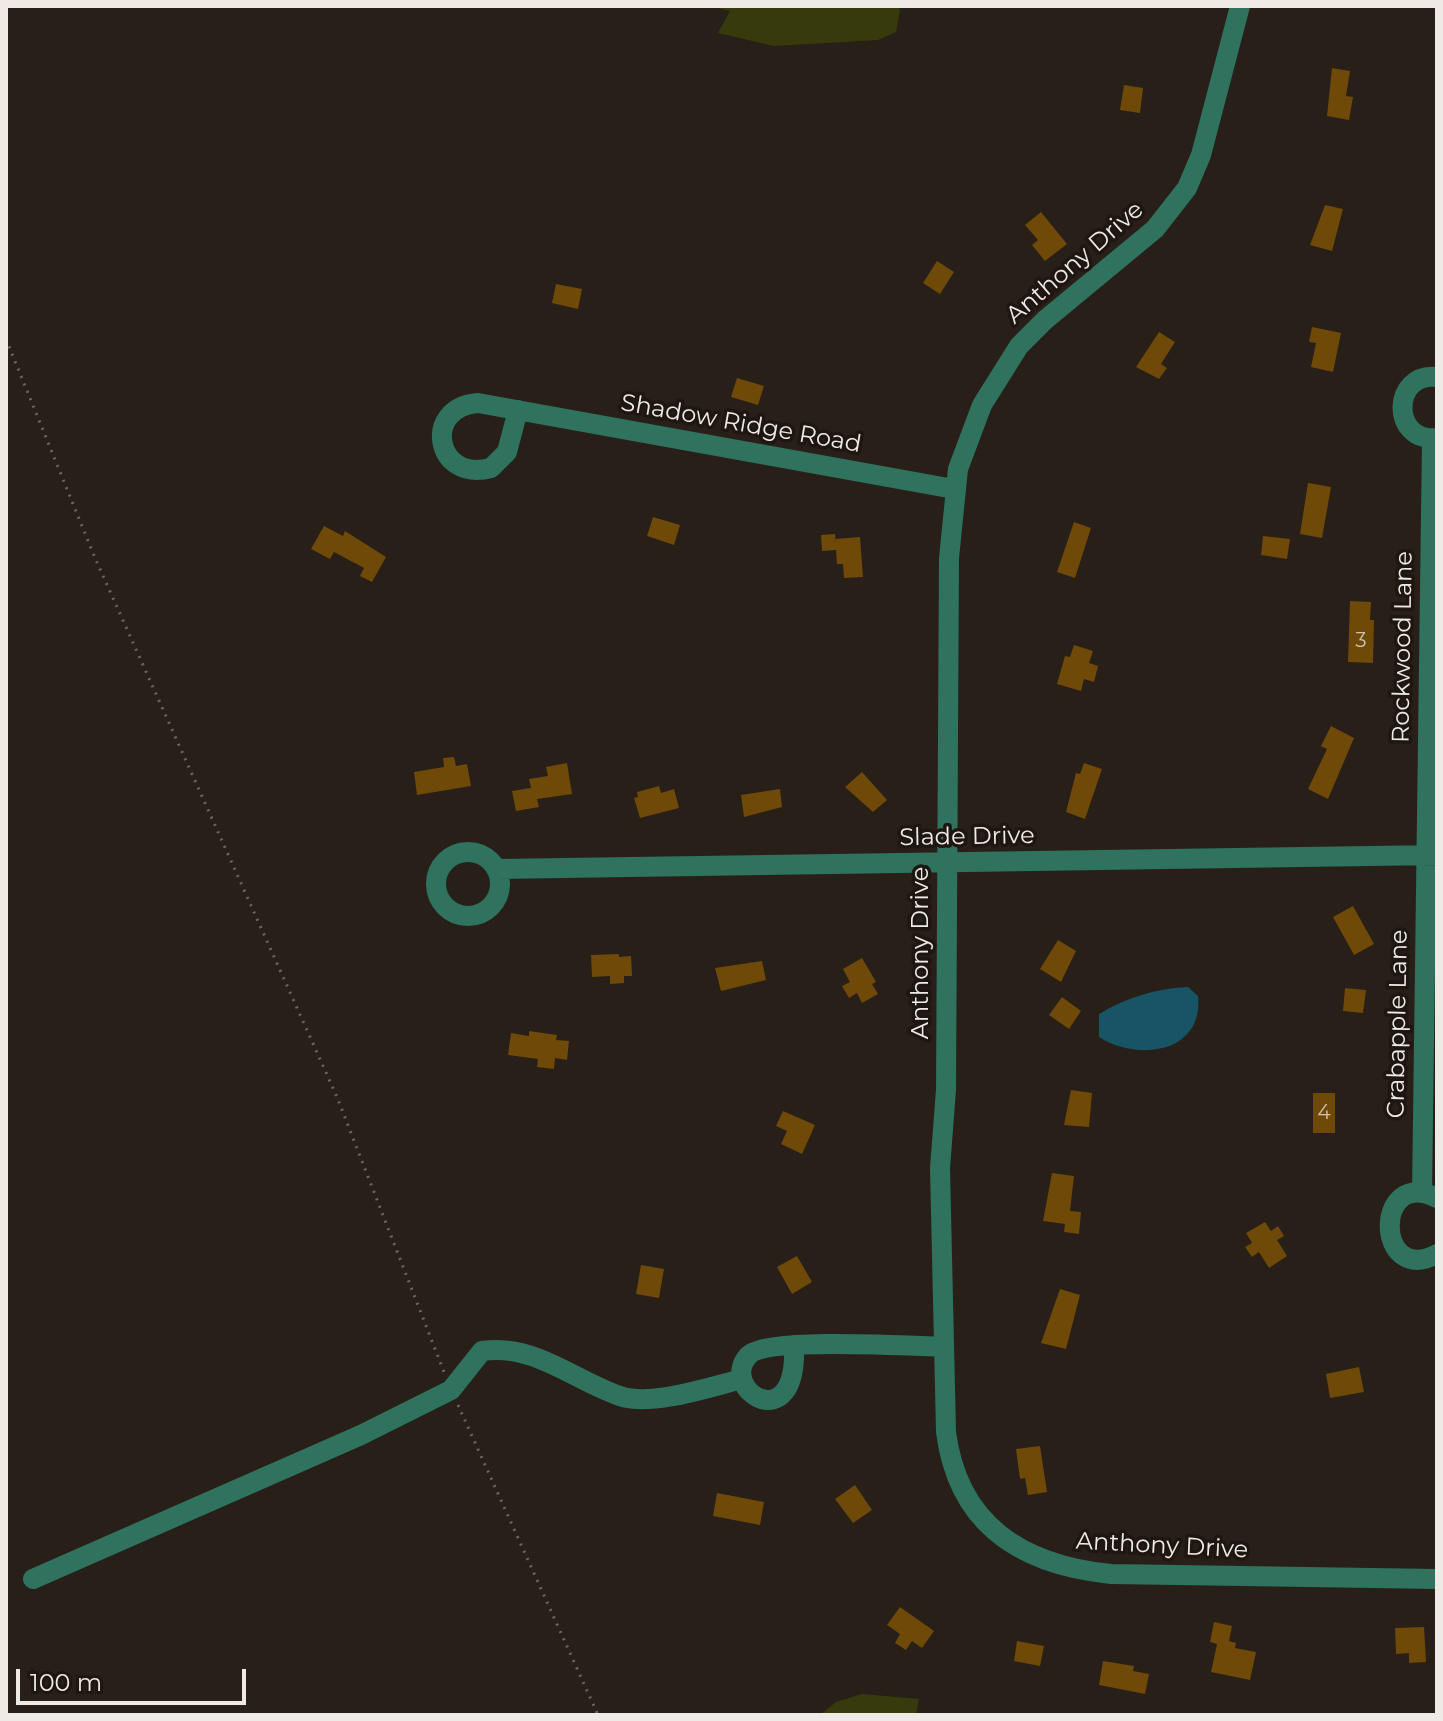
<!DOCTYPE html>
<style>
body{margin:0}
#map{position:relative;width:1443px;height:1721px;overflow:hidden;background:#281f19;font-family:Montserrat,sans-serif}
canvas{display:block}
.frame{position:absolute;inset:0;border:8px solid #f0eae6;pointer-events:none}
.scale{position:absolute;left:16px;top:1669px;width:230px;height:36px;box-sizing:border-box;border:4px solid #f0eae6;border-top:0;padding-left:10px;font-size:24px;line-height:28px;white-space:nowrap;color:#f0eae6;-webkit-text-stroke:6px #1e1610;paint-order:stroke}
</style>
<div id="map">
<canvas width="1443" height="1721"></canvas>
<div class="frame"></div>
<div class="scale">100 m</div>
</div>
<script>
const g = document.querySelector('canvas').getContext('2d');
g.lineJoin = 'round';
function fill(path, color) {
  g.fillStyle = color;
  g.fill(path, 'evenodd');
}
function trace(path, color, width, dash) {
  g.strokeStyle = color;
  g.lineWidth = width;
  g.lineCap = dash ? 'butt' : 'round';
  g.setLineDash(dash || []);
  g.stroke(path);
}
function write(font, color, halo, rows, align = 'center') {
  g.font = font + ' Montserrat,sans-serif';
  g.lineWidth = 7;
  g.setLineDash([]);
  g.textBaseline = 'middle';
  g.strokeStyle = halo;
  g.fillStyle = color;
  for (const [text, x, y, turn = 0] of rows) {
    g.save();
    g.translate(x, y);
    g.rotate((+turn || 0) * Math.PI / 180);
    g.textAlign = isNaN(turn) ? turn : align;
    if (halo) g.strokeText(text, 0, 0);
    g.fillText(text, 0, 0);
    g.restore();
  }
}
fill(new Path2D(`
 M710 6H898L900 10 896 32 878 40 774 46 718 33 730 11Z
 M862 1694 919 1699 916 1715H820L836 1702Z`), '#373b0c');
fill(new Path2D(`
 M1188 987 1198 996C1204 1053 1138 1062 1099 1037V1014C1125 998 1157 988 1188 987Z`), '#175465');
fill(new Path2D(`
 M1332 68 1350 71 1346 96 1353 97 1349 120 1327 116Z
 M1124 85 1143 88 1140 113 1120 110Z
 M1325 205 1343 209 1332 251 1310 245Z
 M1041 212 1067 244 1045 261 1032 245 1038 240 1025 225Z
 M937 261 954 272 940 294 923 283Z
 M556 284 582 289 578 309 552 303Z
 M1312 327 1341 333 1333 372 1311 367 1316 343 1309 342Z
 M1159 332 1175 342 1161 364 1167 368 1159 379 1136 367Z
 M737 378 764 386 758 405 731 397Z
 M1308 483 1331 487 1322 538 1300 534Z
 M653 517 680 525 674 545 647 536Z
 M1074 522 1091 528 1075 578 1057 572Z
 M324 526 343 536 345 531 386 557 372 582 360 576 364 568 334 552 330 559 311 549Z
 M835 534 836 542 835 539 860 537 863 577 844 578 843 564H837L836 550 822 551 821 535Z
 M1263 536 1290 539 1287 559 1261 555Z
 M1350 601 1371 602 1370 620H1374L1373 663 1348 662Z
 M1074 645 1093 651 1089 663 1098 666 1094 682 1084 679 1081 691 1057 684 1065 656 1070 657Z
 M1331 726 1354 738 1328 799 1308 789 1327 749 1321 746Z
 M454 757 456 766 467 764 471 786 417 795 414 772 444 767 443 758Z
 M567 763 572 794 537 799 539 807 516 811 512 791 531 788 529 779 548 776 546 767Z
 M1084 763 1102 769 1085 819 1066 812 1076 773 1080 774Z
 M862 772 887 800 873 812 845 787Z
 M659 786 661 793 674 789 679 808 640 818 634 798 638 797 637 792Z
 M780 789 782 807 744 817 741 795Z
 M1353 906 1374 944 1354 955 1333 917Z
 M1058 940 1076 951 1061 982 1040 969Z
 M619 954V957L631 956 632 976H624V983L610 984V976L592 977 591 955Z
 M862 958 876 982 872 984 878 994 862 1003 857 993 849 998 842 986 850 982 843 969Z
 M762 961 766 980 721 991 715 968Z
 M1345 988 1366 990 1363 1013 1343 1011Z
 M1062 997 1081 1011 1069 1029 1049 1015Z
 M529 1031 557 1035 556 1040 569 1041 567 1060 555 1058 554 1069 537 1067 538 1059 508 1055 511 1033 529 1036Z
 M1071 1090 1092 1093 1089 1127 1064 1125Z
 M1313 1093H1335V1133H1313Z
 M783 1111 815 1125 802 1154 781 1144 787 1131 776 1126Z
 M1052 1173 1074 1176 1070 1211 1081 1212 1079 1234 1064 1232 1065 1224 1043 1221Z
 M1265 1222 1271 1231 1278 1226 1284 1236 1277 1240 1287 1256 1269 1268 1259 1252 1252 1257 1245 1247 1252 1243 1246 1233Z
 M797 1256 812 1282 792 1294 777 1267Z
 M641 1265 664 1269 659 1298 636 1294Z
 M1060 1289 1080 1295 1066 1349 1041 1343Z
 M1359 1367 1364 1392 1330 1398 1326 1374Z
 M1040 1446 1047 1492 1028 1495 1025 1478 1020 1479 1016 1449Z
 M855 1485 872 1510 853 1523 835 1499Z
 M717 1493 764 1502 760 1525 713 1516Z
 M900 1607 934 1631 922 1648 912 1641 906 1650 895 1643 900 1634 887 1625Z
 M1214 1622 1232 1626 1229 1641 1236 1643 1235 1648 1256 1652 1250 1680 1211 1672 1217 1644 1210 1642Z
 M1424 1627 1426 1662 1409 1663V1653L1396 1654 1395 1628Z
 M1017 1641 1044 1646 1040 1666 1014 1661Z
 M1103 1661 1134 1666 1133 1671 1149 1674 1145 1694 1099 1685Z`), '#6e4908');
trace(new Path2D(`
 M6 339 95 558 337 1097 444 1372
 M458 1405 598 1715`), '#6d6560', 3, [2, 6]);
trace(new Path2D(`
 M1240 6 1201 155 1187 188 1155 229 1045 320 1019 346 982 405 958 469 949 558 946 1090 940 1168 946 1432C958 1525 1022 1565 1111 1574L1437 1579
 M1437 377C1391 372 1391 443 1437 438
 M518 410 507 452 491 468C435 483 422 407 478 403L954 489
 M436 884a32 32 0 1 1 64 0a32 32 0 1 1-64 0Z
 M497 869 1437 855
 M1422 1193 1432 439
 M1437 1198C1373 1166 1375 1287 1437 1254
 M794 1345C798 1441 718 1389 748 1356 763 1337 912 1346 944 1347
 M33 1579 361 1435 451 1390 482 1351C534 1343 573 1380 620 1396 651 1407 710 1387 742 1379`), '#2f725d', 20);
write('20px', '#d0c2ae', null, [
 ["3",1361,641],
 ["4",1324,1113]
]);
write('24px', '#f0eae6', '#1e1610', [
 ["Anthony Drive",1075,263,-41],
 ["Shadow Ridge Road",741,424,10],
 ["Rockwood Lane",1403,647,-89],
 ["Slade Drive",967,837,-1],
 ["Anthony Drive",921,953,-90],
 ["Crabapple Lane",1398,1024,-89],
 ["Anthony Drive",1162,1546,3]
]);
</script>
